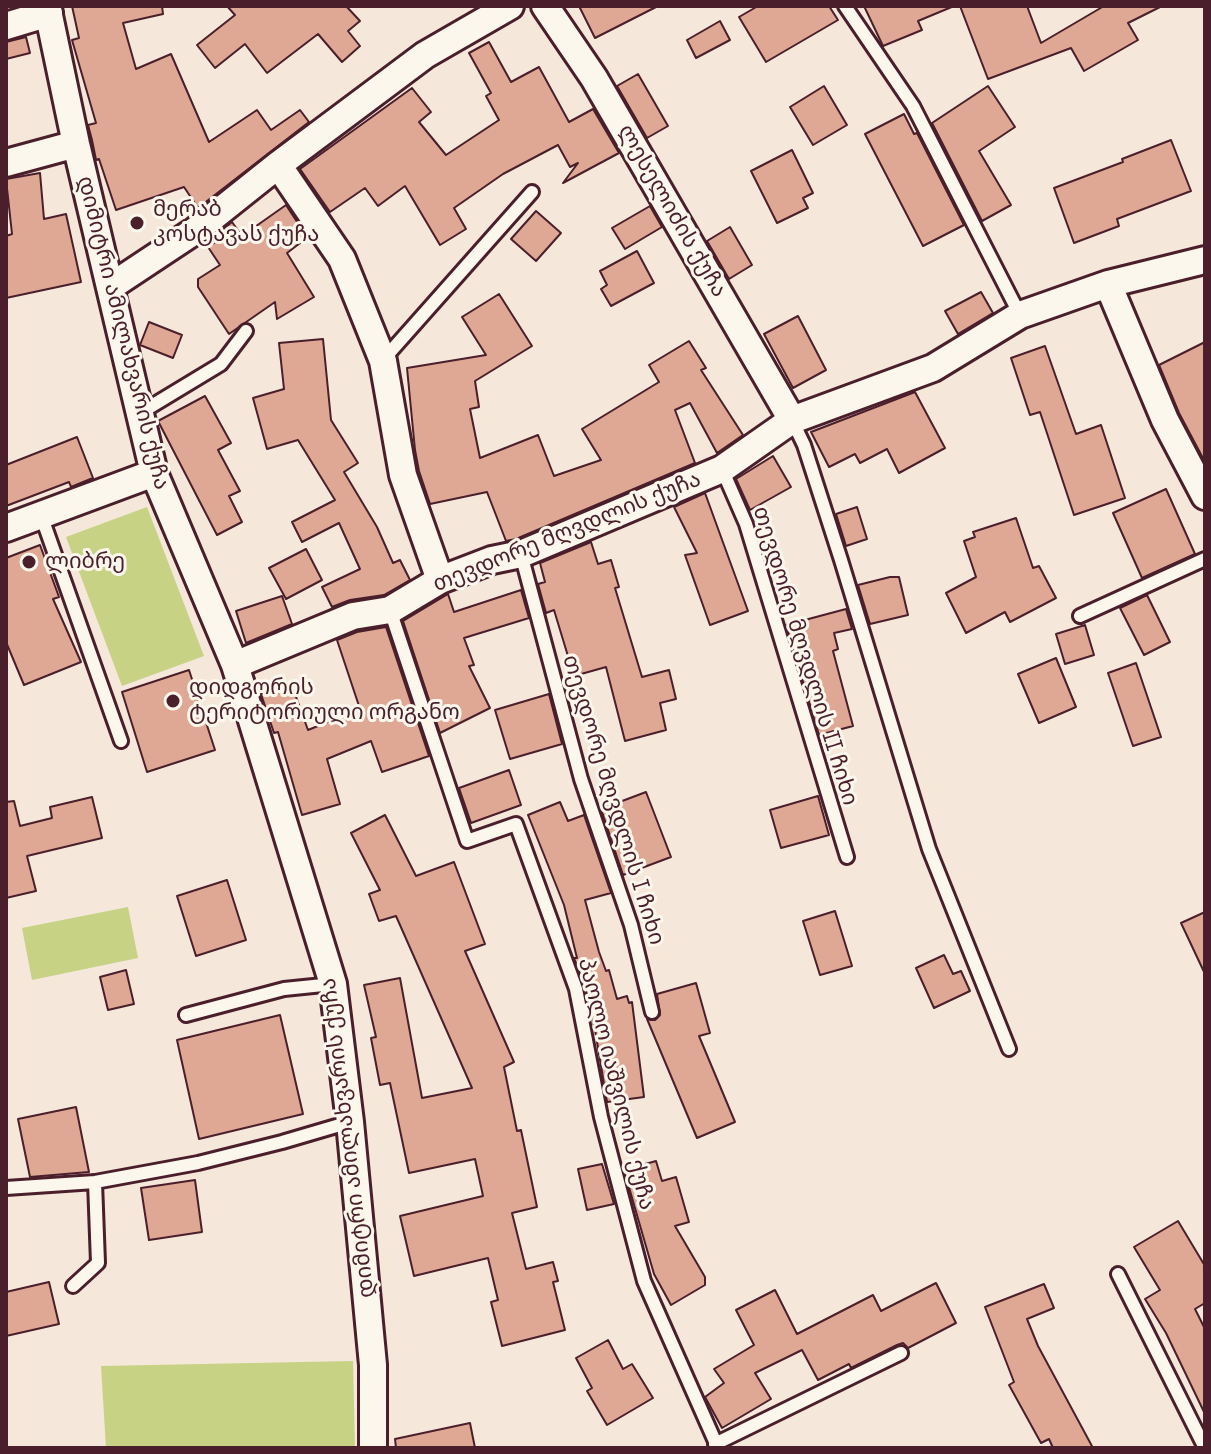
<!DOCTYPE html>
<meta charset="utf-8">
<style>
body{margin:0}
#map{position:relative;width:1211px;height:1454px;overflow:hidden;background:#f5e7da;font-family:Delius,sans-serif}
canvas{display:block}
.frame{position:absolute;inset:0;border:8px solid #4a1f2b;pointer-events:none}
</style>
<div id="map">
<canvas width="1211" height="1454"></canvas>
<div class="frame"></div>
</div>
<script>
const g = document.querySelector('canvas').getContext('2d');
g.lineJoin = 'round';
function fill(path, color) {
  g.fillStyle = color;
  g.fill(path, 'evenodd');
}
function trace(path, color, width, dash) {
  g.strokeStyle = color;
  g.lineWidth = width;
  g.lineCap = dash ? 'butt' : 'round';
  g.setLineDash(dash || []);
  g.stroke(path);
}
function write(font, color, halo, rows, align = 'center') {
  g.font = font + ' Delius,"Noto Sans Georgian",sans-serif';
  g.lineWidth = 6;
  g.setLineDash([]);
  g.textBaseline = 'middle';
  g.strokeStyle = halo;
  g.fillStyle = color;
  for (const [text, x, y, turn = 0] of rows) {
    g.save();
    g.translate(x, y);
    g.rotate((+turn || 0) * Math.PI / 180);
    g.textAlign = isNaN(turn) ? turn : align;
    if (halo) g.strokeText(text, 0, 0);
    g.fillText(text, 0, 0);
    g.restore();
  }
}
fill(new Path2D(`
 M147 507 204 656 122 686 66 537Z
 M128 907 138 958 32 980 22 928Z
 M353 1361 355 1448H106L101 1366Z`), '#c7d285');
const building = new Path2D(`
 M72 6H162L163 14 123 23 136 69 171 54 209 142 257 110 271 130 300 110 309 122 198 208 184 187 116 210 99 159 96 160 92 140 88 125 96 123 72 40 79 38Z
 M227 6H346L360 21 348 31 360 46 342 62 318 34 267 73 245 44 215 68 197 45 235 15Z
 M579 6H658L595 38Z
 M758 6H829L838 20 766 62 739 17Z
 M864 6H954L918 21 922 30 883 46Z
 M960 6H1027L1041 43 1104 6H1162L1128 23 1138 40 1084 71 1071 48 988 79Z
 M720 21 730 40 696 58 687 40Z
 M26 37 30 53 6 59V42Z
 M489 42 511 82 539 67 569 122 593 109 619 153 563 183 578 163 570 167 558 145 503 174 454 208 466 229 440 245 405 186 378 206 365 188 330 212 300 169 412 88 431 112 419 122 446 155 499 120 486 96 491 93 469 53Z
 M638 74 668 126 647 138 617 86Z
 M824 86 847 125 813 145 790 107Z
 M988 86 1015 127 979 151 1011 205 982 221 932 123Z
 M904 114 914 134 917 133 964 225 923 246 865 134Z
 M1171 140 1191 191 1117 219 1119 226 1074 243 1054 188 1123 162 1122 159Z
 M792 150 813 193 803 198 808 208 777 223 751 171Z
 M40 173 44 219 66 214 81 282 6 298V236L12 234 6 179Z
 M286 205 303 231 299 234 304 240 287 253 314 297 277 319 275 302 229 334 198 287V279L220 265 208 247 220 239 217 234 232 222 242 236Z
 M650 206 662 227 625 249 612 228Z
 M536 211 561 233 536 261 511 239Z
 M730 227 752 265 729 279 707 241Z
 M637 251 654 283 611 306 601 289 607 285 600 271Z
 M981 292 993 313 958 334 945 311Z
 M499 294 532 346 475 381 479 407 470 409 480 458 538 435 554 476 601 460 582 429 659 382 649 365 689 341 706 368 701 370 743 435 717 453 690 403 675 410 695 463 516 539 506 541 487 492 430 504 419 471 415 450 407 368 486 355 462 317Z
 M798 316 826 370 793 388 764 334Z
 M149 322 182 335 173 358 140 345Z
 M323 339 331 420 358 463 344 472 377 527 393 563 400 560 410 580 384 595 350 600 332 607 322 587 360 569 339 523 302 542 292 522 335 500 298 440 267 449 253 398 284 389 279 343Z
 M1205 342V462L1179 413 1159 365Z
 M1045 346 1076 434 1101 425 1125 498 1074 515 1040 412 1030 415 1011 358Z
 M915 392 945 448 899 473 887 449 860 463 855 454 829 467 811 432Z
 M205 396 231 443 218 450 240 491 229 496 242 522 217 535 158 421Z
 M77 437 93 478 71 487 69 482 6 506V465Z
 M773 456 791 487 750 510 736 479Z
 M1166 489 1195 554 1142 578 1113 513Z
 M705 493 748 611 710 625 685 555 697 553 674 507Z
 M857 507 867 539 846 546 836 514Z
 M1016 518 1033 568 1039 566 1056 598 1010 622 1005 612 966 633 946 593 976 577 964 541 975 537 973 532Z
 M591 542 598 564 611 560 619 587 615 588 642 677 669 670 676 699 660 703 666 730 625 741 606 667 574 676 554 610 546 613 538 584 545 582 540 563Z
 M40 545 59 597 53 599 81 662 24 685 6 642V558Z
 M306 549 322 580 286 599 269 568Z
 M890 577H899L908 615 870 624 858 585Z
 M521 590 529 618 464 638 474 665 469 666 490 708 440 733 403 621 448 594 454 612Z
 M1147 595 1170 642 1144 655 1120 608Z
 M282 596 292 624 246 643 236 611Z
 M846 609 852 629 834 633 838 649 833 651 853 726 819 735 786 625Z
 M1085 625 1094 655 1065 664 1056 634Z
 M386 627 429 756 382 772 371 741 327 759 340 804 302 815 278 732 274 733 261 694 291 683 308 730 360 709 337 640 357 632Z
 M1056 658 1076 707 1039 723 1018 674Z
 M1136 663 1161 737 1133 746 1108 673Z
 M189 670 215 750 147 772 122 692Z
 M549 694 562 744 510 759 495 710Z
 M509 770 521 805 471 823 459 788Z
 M646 792 671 857 623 875 601 809Z
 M818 796 829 835 781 848 770 810Z
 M92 797 102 838 27 856 36 891 6 898V802L14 801 20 826 52 818 50 807Z
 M560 802 568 821 584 815 611 893 585 900 599 952 606 971 609 970 617 999 627 996 629 1003 632 1002 644 1097 607 1102 595 1030 585 987 574 958H577L564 905 528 815Z
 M385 815 416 876 454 862 485 944 465 951 514 1062 504 1067 517 1131 521 1130 537 1207 512 1213 526 1269 553 1262 558 1281 553 1282 565 1330 502 1346 491 1302 498 1300 488 1258 414 1276 400 1216 483 1196 475 1159 409 1173 390 1083 380 1085 371 1038 376 1037 364 985 400 978 422 1098 472 1088 396 916 379 921 369 894 380 890 351 833Z
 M227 880 246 940 196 956 177 896Z
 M835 911 852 966 820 975 803 921Z
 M1205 912V974L1181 923Z
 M944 955 953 974 961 971 970 991 934 1008 916 968Z
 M126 970 134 1004 108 1010 100 977Z
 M696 983 710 1033 699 1036 735 1122 697 1138 647 1019 655 1020 660 1015 657 994Z
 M280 1015 303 1114 199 1139 177 1040Z
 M76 1107 89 1172 30 1177 18 1119Z
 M656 1161 662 1181 676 1177 689 1222 675 1226 705 1277V1285L671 1305 654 1274 624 1170Z
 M602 1164 614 1204 587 1210 578 1169Z
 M195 1180 202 1232 149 1240 141 1188Z
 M1178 1221 1205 1266V1303L1195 1309 1205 1329V1414L1166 1333 1145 1299 1160 1290 1134 1247Z
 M49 1282 59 1324 6 1336V1292Z
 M936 1283 956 1323 908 1348 903 1343 897 1345 851 1368 849 1364 818 1380 802 1350 755 1373 771 1399 722 1428 705 1397 724 1383 714 1369 754 1345 736 1310 775 1290 797 1334 873 1295 881 1311Z
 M1044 1284 1054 1308 1027 1319 1038 1346 1093 1448H1053L1049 1439 1041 1443 1009 1385 1014 1382 985 1307Z
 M608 1340 623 1369 632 1364 653 1398 607 1425 587 1391 592 1388 576 1358Z
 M470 1423 475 1448H396L395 1439Z`);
fill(building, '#dea894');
trace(building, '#4a1f2b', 2);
const lane = new Path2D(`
 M845 6 913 106 1020 315
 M383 360 532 192
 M140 413 221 364 246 331
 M792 420 804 445 841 560 929 849 1009 1049
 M722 469 746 524 847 857
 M41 515 121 741
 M521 554 581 779 631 925 652 1012
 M390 610 467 841 516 824 576 989 601 1117 644 1281 718 1448
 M1080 616 1205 559
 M186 1015 284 989 333 984
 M6 1188 95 1182 198 1163 282 1142 350 1122
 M1118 1274 1205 1448
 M73 1286 98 1263 95 1182
 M715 1444 901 1353`);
const street = new Path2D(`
 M47 6 76 144 154 473 235 665 333 984 350 1122 373 1365V1448
 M545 6 594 78 792 420
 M6 26 49 13
 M6 163 76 144
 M278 165 342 259 383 361 403 475 440 580
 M1108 284 1165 420 1205 496
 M110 287 199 228 278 165 425 55 510 6
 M6 528 154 473
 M235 665 353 616 390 610 440 580 492 560 521 554 722 469 792 420 933 368 1020 315 1108 284 1205 260`);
trace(lane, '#4a1f2b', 18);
trace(street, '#4a1f2b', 32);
trace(lane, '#fbf7ec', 12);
trace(street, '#fbf7ec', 26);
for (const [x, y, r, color] of [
 [137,223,8,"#4a1f2b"],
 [29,562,8,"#4a1f2b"],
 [173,701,8,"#4a1f2b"]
]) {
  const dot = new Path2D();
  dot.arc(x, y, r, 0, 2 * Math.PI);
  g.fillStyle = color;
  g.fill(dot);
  trace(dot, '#fbf7ec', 3);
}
write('22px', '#4a1f2b', '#fbf7ec', [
 ["მერაბ",153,210],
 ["კოსტავას ქუჩა",153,235],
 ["ლიბრე",45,562],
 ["დიდგორის",189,688],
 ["ტერიტორიული ორგანო",189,713]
], 'left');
write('22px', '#4a1f2b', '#fbf7ec', [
 ["ლესელიძის ქუჩა",672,211,60],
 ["დიმიტრი ამილახვარის ქუჩა",123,333,76],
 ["თევდორე მღვდლის ქუჩა",567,532,-22],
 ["თევდორე მღვდლის II ჩიხი",805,656,73],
 ["თევდორე მღვდლის I ჩიხი",613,800,73],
 ["პაოლო იაშვილის ქუჩა",616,1084,76],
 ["დიმიტრი ამილახვარის ქუჩა",348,1138,-97]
]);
</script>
